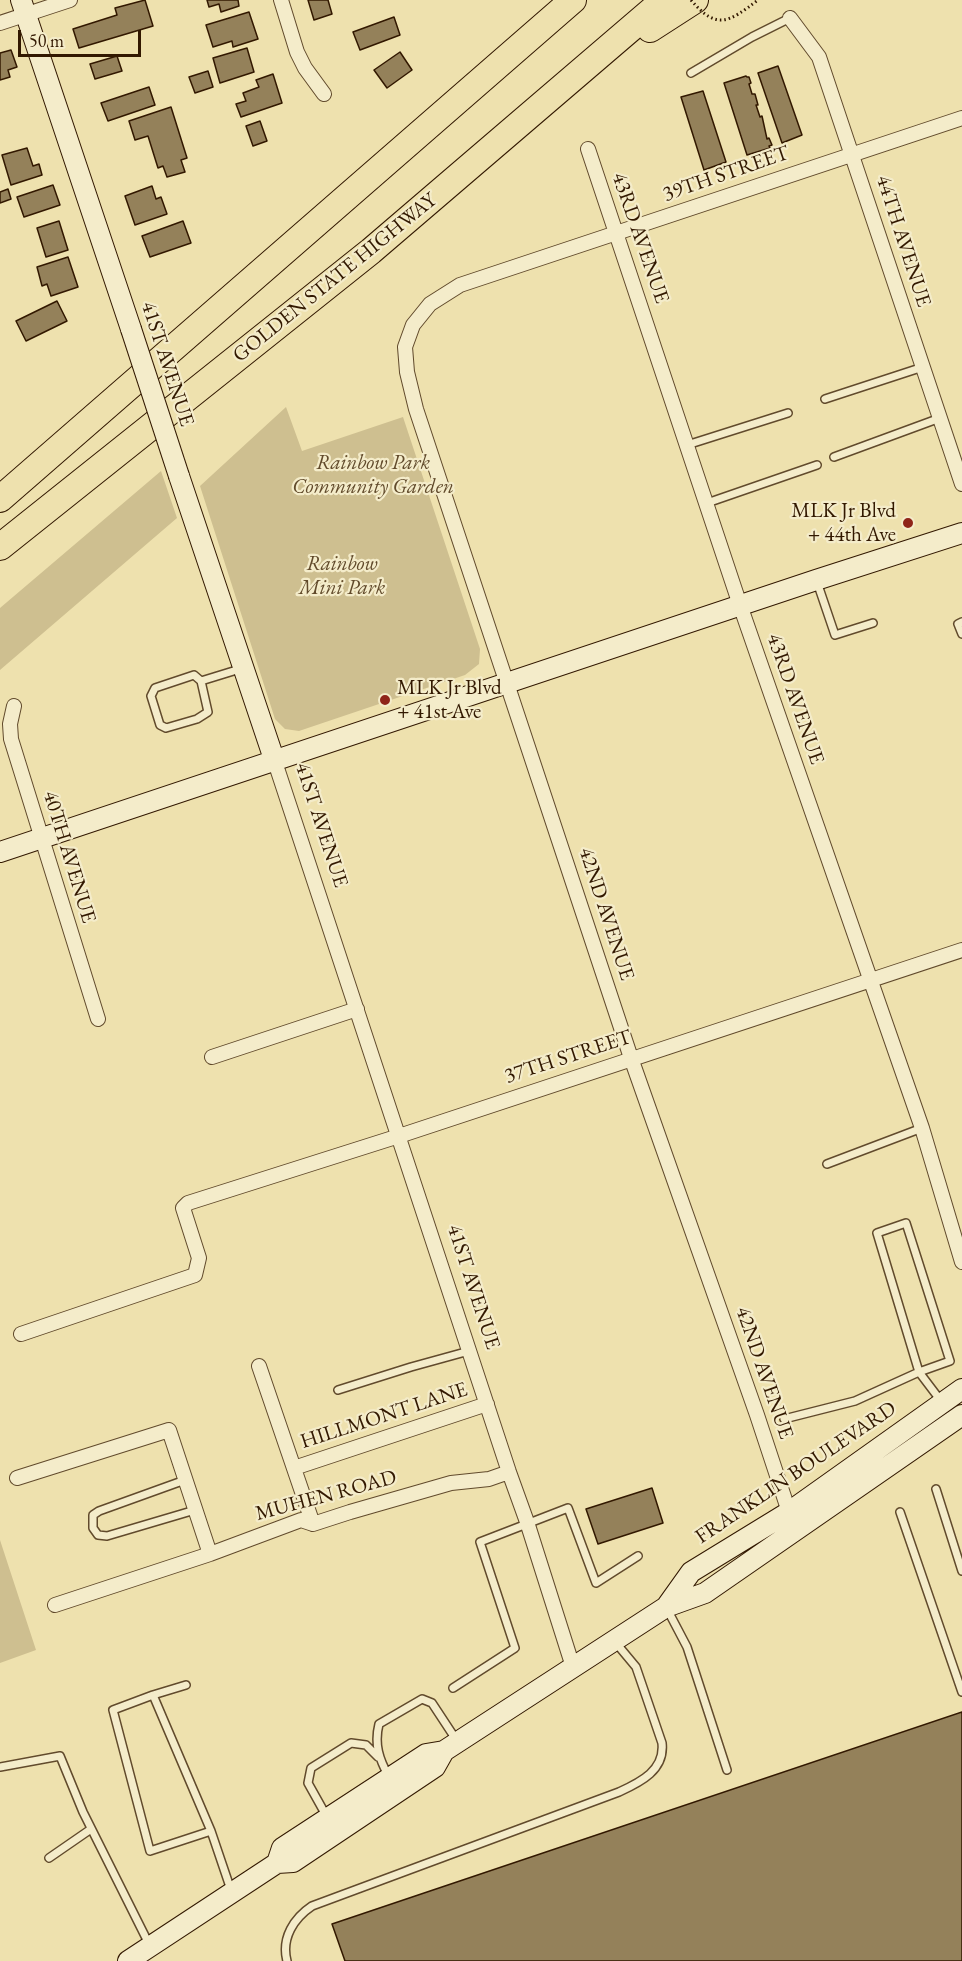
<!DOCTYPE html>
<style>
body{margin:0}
#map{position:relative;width:962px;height:1961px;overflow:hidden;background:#eee1ae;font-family:"EB Garamond",serif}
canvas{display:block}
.scale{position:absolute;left:18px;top:30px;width:123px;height:27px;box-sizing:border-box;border:3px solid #321800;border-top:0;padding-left:8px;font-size:18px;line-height:21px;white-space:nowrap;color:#321800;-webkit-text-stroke:4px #f4ecca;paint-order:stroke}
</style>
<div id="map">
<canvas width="962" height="1961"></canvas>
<div class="scale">50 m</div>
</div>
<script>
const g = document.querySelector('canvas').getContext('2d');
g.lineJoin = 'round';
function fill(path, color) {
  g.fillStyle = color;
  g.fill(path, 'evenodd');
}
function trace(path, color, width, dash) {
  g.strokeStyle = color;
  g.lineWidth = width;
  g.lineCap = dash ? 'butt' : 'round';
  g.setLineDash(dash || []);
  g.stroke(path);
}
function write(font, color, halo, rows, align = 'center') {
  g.font = font + ' "EB Garamond",serif';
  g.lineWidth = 4.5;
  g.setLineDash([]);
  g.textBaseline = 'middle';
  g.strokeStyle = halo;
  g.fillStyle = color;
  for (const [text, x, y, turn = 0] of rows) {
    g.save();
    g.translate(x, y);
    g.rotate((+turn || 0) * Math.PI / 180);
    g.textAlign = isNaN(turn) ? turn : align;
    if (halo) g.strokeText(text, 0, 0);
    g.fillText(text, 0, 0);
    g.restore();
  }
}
fill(new Path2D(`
 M286 407 302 451 403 417 480 649 479 664 465 675 299 731 285 729 275 719 200 486Z
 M161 471 177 518 0 670V608Z
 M0 1540 36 1650 0 1663Z`), '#cebf90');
const building = new Path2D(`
 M145 0 153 26 79 48 73 29 117 15 115 8Z
 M207 0H238L239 6 221 12 219 4 209 7Z
 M308 0H328L332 14 314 20Z
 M249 12 258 39 233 47 232 41 213 47 206 25Z
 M394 17 400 35 360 50 353 32Z
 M247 48 254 72 220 83 213 58Z
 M11 50 17 67 8 70 10 77 0 80V53Z
 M400 52 412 70 387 88 374 70Z
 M117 56 122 71 95 79 90 64Z
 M778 66 802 135 782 143 758 73Z
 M208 71 213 87 195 93 189 77Z
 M273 74 282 103 241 117 236 104 246 101 243 93 259 87 256 80Z
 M746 76 747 77H749L751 83 749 84 752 94H755L758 105H756L760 117 762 116 767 139 769 138 772 145 769 146 770 148 747 155 724 83Z
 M149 87 155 105 108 121 101 103Z
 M703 91 726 162 704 170 681 97Z
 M171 107 187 158 181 160 185 172 167 177 163 166 158 168 148 136 135 140 129 121Z
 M260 121 267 141 253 146 246 126Z
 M27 148 33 166 39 164 42 175 11 185 2 155Z
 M53 185 60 205 24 217 17 197Z
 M152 186 156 199 161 197 167 214 135 225 125 196Z
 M8 189 11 199 0 203V192Z
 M59 221 68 250 46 257 37 228Z
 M183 221 191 243 150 257 142 236Z
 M68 257 78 287 51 296 47 284 42 286 37 267Z
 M57 301 67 321 26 341 16 321Z
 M652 1488 663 1523 598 1544 586 1509Z
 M962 1712V1961H345L332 1924Z`);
fill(building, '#94815a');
trace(building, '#321800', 1.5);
const lane = new Path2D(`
 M691 73 752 37 790 18
 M825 399 923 367
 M687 445 788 413
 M834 457 940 418
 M707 503 817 465
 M817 582 835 635 873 623
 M962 622 958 624 962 634
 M201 681 194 675 155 688 151 696 160 725 166 728 197 719 208 712 201 681 240 669
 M827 1164 922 1128
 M906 1223 950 1361 919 1372 877 1233Z
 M338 1390 411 1367 469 1351
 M784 1419 855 1401 919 1372 941 1401
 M185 1480 99 1511 93 1515V1528L98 1535 107 1536 195 1510
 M936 1489 962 1571
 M900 1512 962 1692
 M666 1607 687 1647 727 1770
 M186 1685 153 1695 211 1831 231 1890
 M453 1688 515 1648 480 1542 568 1508 596 1583 638 1556
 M153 1695 113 1710 150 1851 211 1831
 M0 1767 60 1756 83 1812 149 1944
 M389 1777C379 1759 374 1744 379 1724L422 1699 432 1703 457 1741
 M327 1817 308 1783 311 1768 351 1743 366 1745 378 1757
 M49 1858 91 1829
 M287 1961C281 1938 294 1918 312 1906L619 1792C641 1782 665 1770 662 1743L636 1667 616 1643`);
const street = new Path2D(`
 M281 0 297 52 305 68 324 94
 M790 18 819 57 962 484
 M0 23 70 0
 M588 149 740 605 922 1128 962 1262
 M14 706 10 724 11 739 98 1019
 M275 762 509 1472 527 1522 573 1667
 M212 1057 357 1009
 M21 1334 195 1275 199 1258 183 1208 188 1203 399 1136 962 950
 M259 1366 313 1524
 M294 1468 487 1404
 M17 1478 169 1430 210 1554
 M789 1512 757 1415 631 1058 416 409 407 372 405 347 413 325 430 304 460 285 962 118
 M55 1605 210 1554 301 1520 313 1524 350 1512 451 1483 489 1479 509 1472`);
const secondary = new Path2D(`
 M21 0 131 329
 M179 476 275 762
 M0 852 816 580 962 533
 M666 1607 691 1572 789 1512 962 1389
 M277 1863 282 1848 426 1754 444 1751
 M128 1961 277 1863 293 1862 435 1767 444 1751 666 1607 705 1593 962 1415`);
const highway = new Path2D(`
 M650 29 695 0
 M0 499 573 0
 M0 547 371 251 664 0`);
trace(lane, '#614a2c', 10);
trace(street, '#614a2c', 16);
trace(secondary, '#321800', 22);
trace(highway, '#321800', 28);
trace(lane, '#f4ecca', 7);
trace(street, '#f4ecca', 14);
trace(secondary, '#f4ecca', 20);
trace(highway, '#eee1ae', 26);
const secondaryBridge = new Path2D(`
 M131 329 179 476`);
trace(secondaryBridge, '#321800', 22, []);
trace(new Path2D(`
 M691 0C717 31 729 22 758 0`), '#321800', 3, [1.5, 3]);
trace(secondaryBridge, '#f4ecca', 20);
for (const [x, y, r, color] of [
 [908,523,6,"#8f2418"],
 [385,700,6,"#8f2418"]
]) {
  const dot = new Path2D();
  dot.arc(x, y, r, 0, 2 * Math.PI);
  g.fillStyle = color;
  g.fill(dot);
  trace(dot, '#f4ecca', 2);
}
write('21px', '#321800', '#f4ecca', [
 ["39TH STREET",726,174,-19],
 ["43RD AVENUE",640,238,71],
 ["44TH AVENUE",903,241,72],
 ["GOLDEN STATE HIGHWAY",335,278,-39],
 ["41ST AVENUE",167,364,72],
 ["43RD AVENUE",795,699,71],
 ["41ST AVENUE",321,825,72],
 ["40TH AVENUE",69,857,73],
 ["42ND AVENUE",606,914,72],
 ["37TH STREET",568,1057,-18],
 ["41ST AVENUE",473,1287,72],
 ["42ND AVENUE",764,1373,71],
 ["HILLMONT LANE",384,1416,-18],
 ["FRANKLIN BOULEVARD",796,1473,-34],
 ["MUHEN ROAD",326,1496,-15]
]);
write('italic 21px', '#614a2b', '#f4ecca', [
 ["Rainbow Park",373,463],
 ["Community Garden",373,487],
 ["Rainbow",342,564],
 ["Mini Park",342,588]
]);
write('21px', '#321800', '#f4ecca', [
 ["MLK Jr Blvd",896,511],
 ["+ 44th Ave",896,535],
 ["MLK Jr Blvd",397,688,"left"],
 ["+ 41st Ave",397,712,"left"]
], 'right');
</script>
